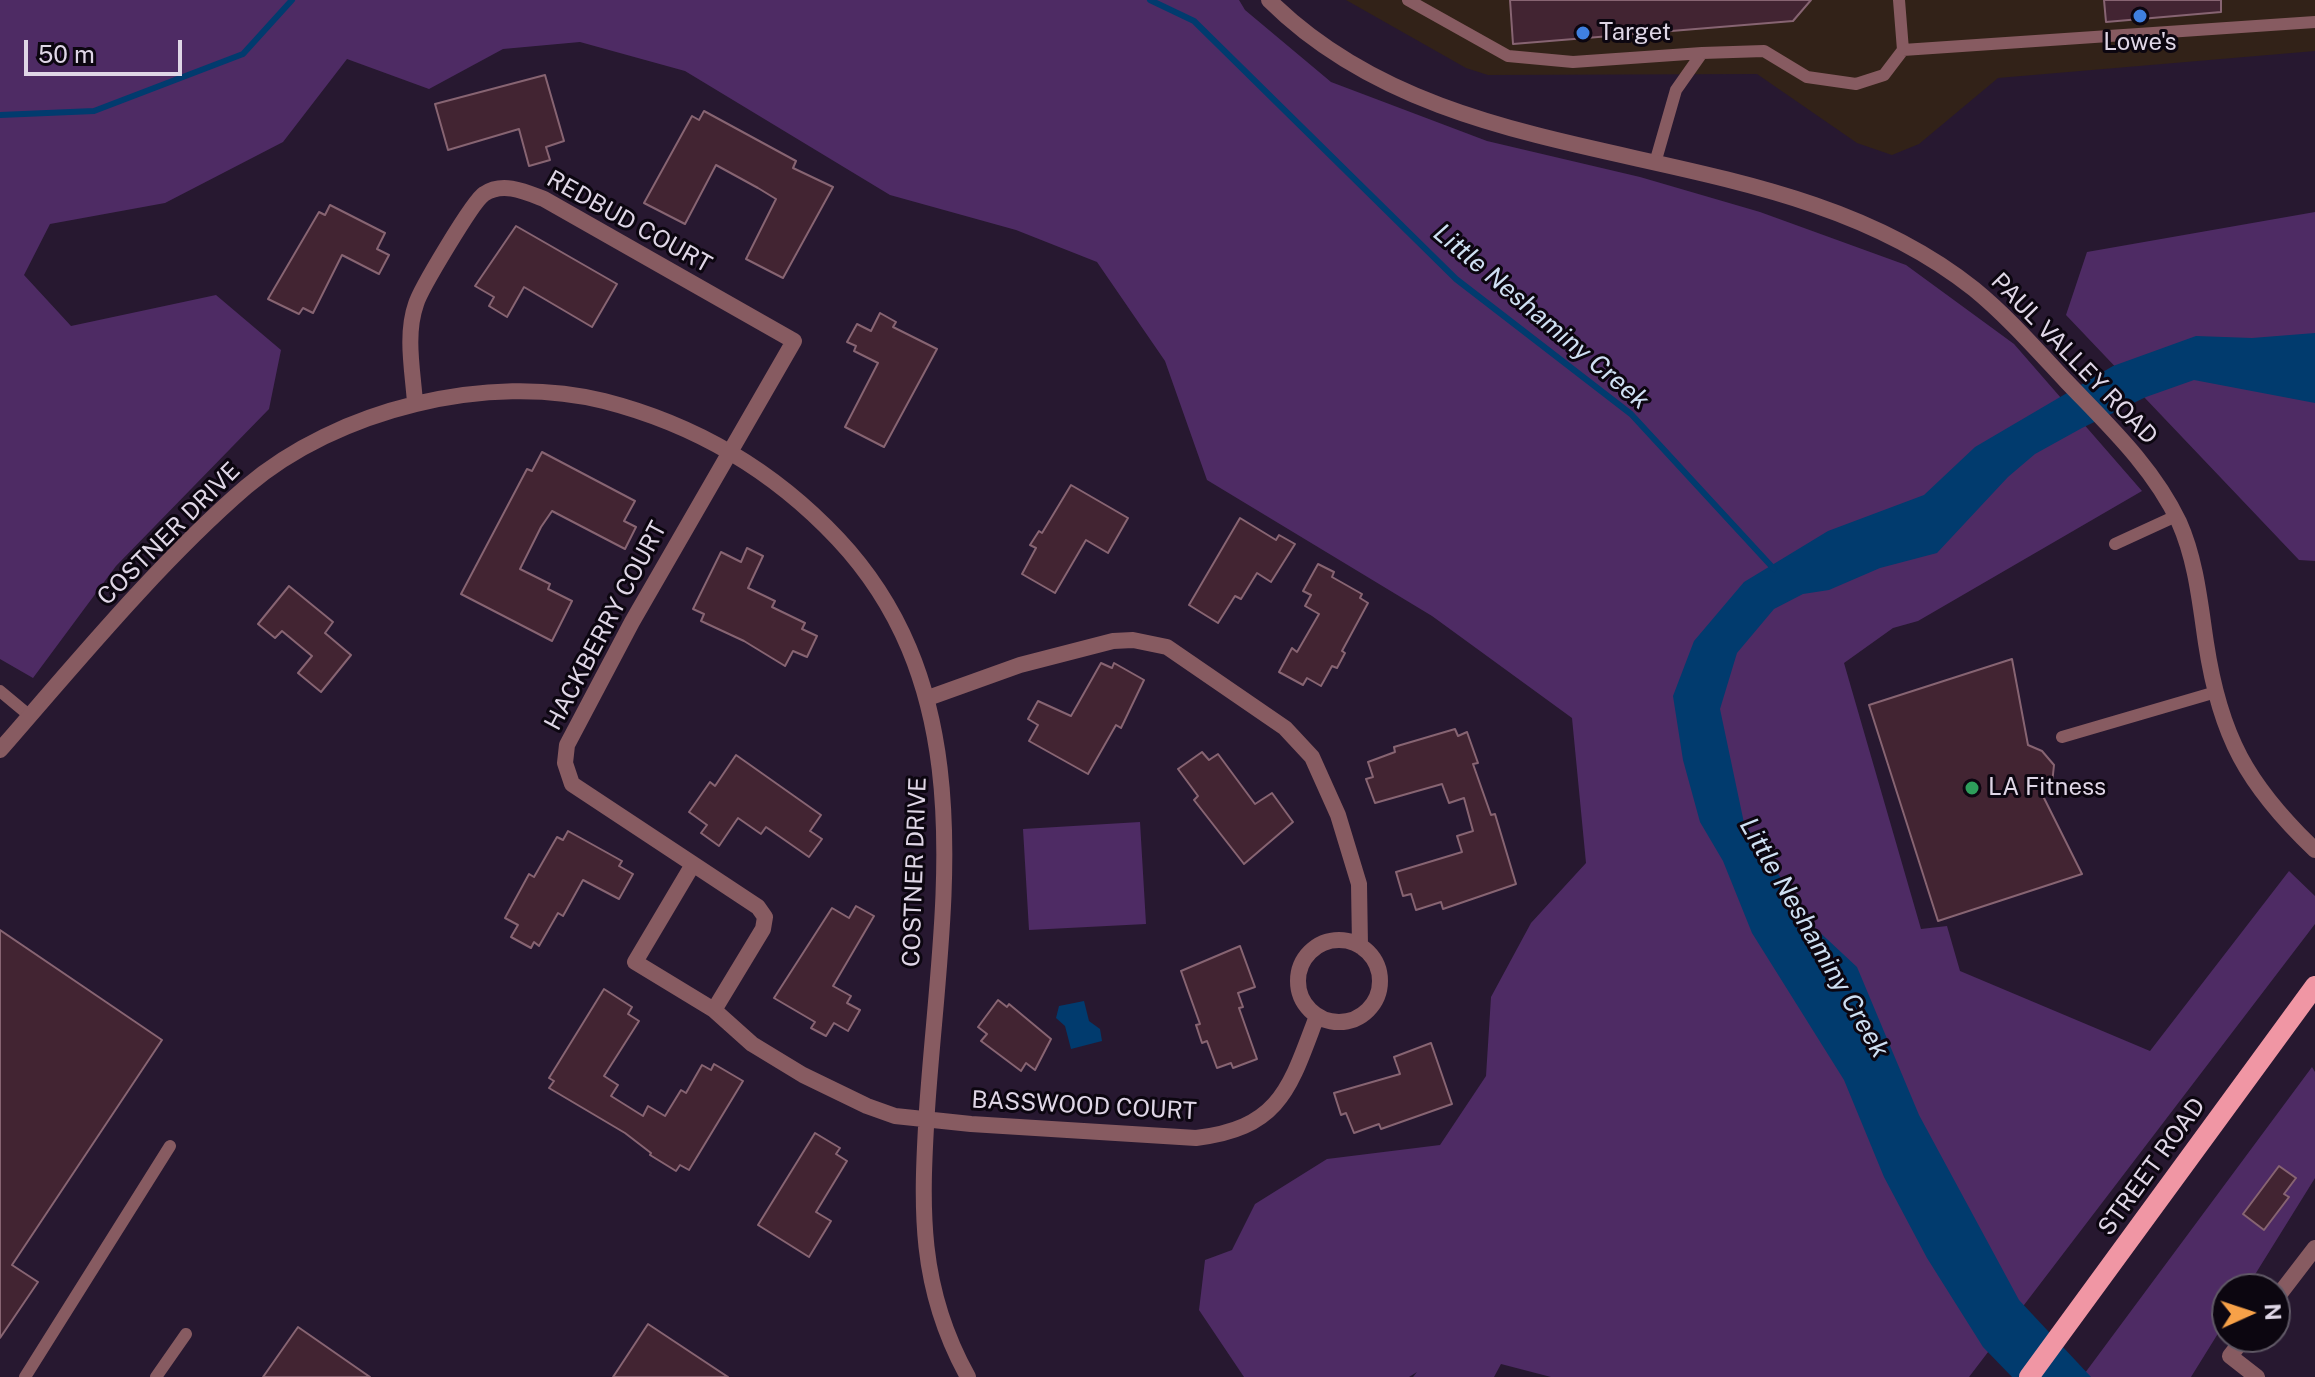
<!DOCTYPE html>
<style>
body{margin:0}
#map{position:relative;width:2315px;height:1377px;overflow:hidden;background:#271830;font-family:"Public Sans",sans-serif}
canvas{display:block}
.north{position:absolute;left:2211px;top:1273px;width:80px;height:80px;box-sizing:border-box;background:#0c0610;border:2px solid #605966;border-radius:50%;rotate:87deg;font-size:22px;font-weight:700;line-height:32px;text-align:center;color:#dfd6e6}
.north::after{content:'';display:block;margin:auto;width:28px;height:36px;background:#f7a148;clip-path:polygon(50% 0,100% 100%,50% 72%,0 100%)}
.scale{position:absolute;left:24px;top:40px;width:158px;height:36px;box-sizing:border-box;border:4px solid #dfd6e6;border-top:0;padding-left:10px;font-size:24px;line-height:28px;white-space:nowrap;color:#dfd6e6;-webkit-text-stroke:6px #0c0610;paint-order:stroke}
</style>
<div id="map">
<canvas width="2315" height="1377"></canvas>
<div class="north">N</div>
<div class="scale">50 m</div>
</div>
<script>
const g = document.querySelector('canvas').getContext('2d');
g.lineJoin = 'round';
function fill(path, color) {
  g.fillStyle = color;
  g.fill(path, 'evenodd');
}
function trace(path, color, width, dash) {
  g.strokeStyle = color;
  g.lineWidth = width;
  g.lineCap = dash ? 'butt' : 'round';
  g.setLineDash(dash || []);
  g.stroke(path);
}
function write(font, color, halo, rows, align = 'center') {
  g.font = font + ' "Public Sans",sans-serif';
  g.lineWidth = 6;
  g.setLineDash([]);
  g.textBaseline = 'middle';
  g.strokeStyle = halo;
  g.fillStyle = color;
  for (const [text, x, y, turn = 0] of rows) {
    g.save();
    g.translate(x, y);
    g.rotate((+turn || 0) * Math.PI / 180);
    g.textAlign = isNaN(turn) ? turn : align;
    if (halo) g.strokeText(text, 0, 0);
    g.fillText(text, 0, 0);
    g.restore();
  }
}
fill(new Path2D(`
 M1346 0H2315V51L1998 78 1919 144 1892 155 1857 143 1757 74 1488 75 1466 68Z`), '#322218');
fill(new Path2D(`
 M0 0H1239L1245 10 1331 82 1487 141 1640 177 1760 212 1906 265 2014 344 2142 491 1918 621 1893 628 1844 663 1921 929 1947 926 1960 971 2150 1051 2289 871 2315 896V924L1969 1377H1551L1501 1364 1494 1377H1413L1417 1372 1409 1377H1244L1199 1310 1205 1260 1232 1250 1255 1204 1327 1159 1440 1145 1486 1076 1491 997 1531 923 1586 863 1572 718 1432 616 1207 480 1165 361 1097 262 1016 230 890 195 685 71 580 42 503 49 429 89 347 59 283 142 165 203 50 224 24 275 71 326 216 295 281 350 269 409 116 566 33 678 0 659Z
 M2315 212V561L2299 560 2066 315 2087 252Z
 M1140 822 1146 924 1029 930 1023 829Z
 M2312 1067 2315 1072V1178L2246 1289H2227V1319L2191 1377H2082Z`), '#4e2b64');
fill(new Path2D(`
 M2315 333V403L2194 380 2146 397 2082 428 2035 454 2008 477 1937 553 1880 568 1829 590 1803 594 1774 609 1737 653 1720 709 1744 823 1813 926 1857 967 1919 1115 2019 1300 2091 1377H2012L1983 1347 1927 1258 1884 1177 1844 1080 1752 933 1723 861 1700 822 1683 760 1673 696 1694 641 1744 582 1828 531 1924 495 1975 447 2113 366 2196 336 2252 338Z
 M1084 1001 1089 1021 1100 1029 1102 1041 1071 1049 1065 1026 1056 1018 1059 1006Z`), '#013b6e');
trace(new Path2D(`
 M1150 0 1194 21 1456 279 1631 414 1774 569
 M0 115 94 111 243 54 292 0`), '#013b6e', 6);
const building = new Path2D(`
 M1510 0H1811L1793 21 1513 44Z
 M2104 0H2221V12L2106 22Z
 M545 75 564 141 546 147 550 160 529 166 519 129 448 150 435 104Z
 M704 111 796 161 793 168 833 187 783 278 746 259 776 199 758 188 716 165 685 224 644 203 692 116 699 120Z
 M330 205 385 233 377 249 389 255 379 274 342 255 313 313 303 308 299 314 268 299 319 212 325 215Z
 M516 226 617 284 592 327 524 287 507 317 489 306 494 297 475 286Z
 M880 313 896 322 893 327 937 349 884 447 845 427 878 363 854 351 856 346 847 342 857 324 871 331Z
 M542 452 635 501 624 521 636 527 625 549 552 511 541 527 520 569 550 584 548 589 572 601 552 641 461 594 527 469 532 471Z
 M1071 485 1128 518 1108 553 1086 540 1055 593 1022 574 1036 548 1030 545 1039 531 1042 533Z
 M1240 518 1276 540 1279 535 1295 544 1271 582 1257 573 1241 599 1235 596 1218 623 1189 605Z
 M747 548 763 556 748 588 775 601 772 607 805 623 802 629 817 636 807 657 793 651 785 666 744 641 701 621 704 614 693 609 721 552 741 562Z
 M1318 564 1334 572 1332 577 1362 594 1360 598 1368 603 1342 651 1345 653 1337 668 1332 666 1321 686 1307 678 1303 685 1279 672 1292 648 1297 652 1319 614 1305 606 1311 595 1303 591Z
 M289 586 333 622 325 633 351 655 321 692 298 673 312 656 282 631 275 638 258 624Z
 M2012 659 2028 745 2042 751 2054 765 2052 784 2043 796 2082 874 1938 921 1869 705Z
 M1101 663 1112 668 1114 663 1144 680 1121 728 1116 725 1088 774 1029 741 1038 725 1028 719 1038 701 1071 716Z
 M1455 729 1458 736 1467 732 1478 763 1473 764 1491 815 1495 814 1516 884 1443 909 1441 902 1416 910 1411 894 1403 896 1396 872 1462 852 1457 836 1473 831 1464 798 1449 803 1442 784 1375 803 1366 779 1373 777 1368 762 1395 752 1394 747Z
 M1202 752 1209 760 1218 754 1255 804 1272 793 1293 822 1244 864 1194 800 1198 796 1178 769Z
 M736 755 821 815 810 831 822 839 809 857 766 827 761 834 738 818 719 846 701 833 707 825 689 812 710 782 715 786Z
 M568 831 622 861 619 866 633 874 619 899 583 880 563 916 558 913 539 946 534 942 531 948 511 937 518 925 505 918 529 874 534 877 557 837 563 840Z
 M856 906 874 916 833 986 851 996 847 1003 860 1010 848 1031 834 1023 826 1036 811 1028 815 1022 774 998 832 908 849 918Z
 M0 930 162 1040 12 1265 38 1282 0 1338Z
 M1240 946 1255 987 1238 993 1243 1007 1239 1008 1257 1059 1233 1068 1231 1063 1217 1068 1207 1041 1202 1043 1196 1025 1200 1024 1181 971Z
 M604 989 632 1007 628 1014 639 1021 604 1076 618 1085 611 1096 643 1116 648 1106 665 1116 681 1090 686 1093 702 1065 711 1070 714 1064 743 1081 689 1170 680 1165 676 1171 650 1155 651 1153 625 1133 549 1088 554 1081 549 1078Z
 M998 1000 1007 1007 1009 1004 1051 1039 1035 1070 1026 1063 1021 1071 981 1041 987 1034 978 1027Z
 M1431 1043 1452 1104 1381 1129 1379 1124 1354 1133 1346 1113 1341 1115 1334 1093 1400 1074 1394 1057Z
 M815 1133 840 1148 836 1154 847 1161 816 1212 831 1221 809 1257 758 1225Z
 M2279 1166 2296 1178 2284 1194 2289 1197 2264 1230 2243 1214Z
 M648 1324 728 1377H613Z
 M298 1327 370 1377H263Z`);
fill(building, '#422432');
trace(building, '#876472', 2);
trace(new Path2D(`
 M1408 0 1508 56 1573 62 1702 53
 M1899 0 1903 50
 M1655 163 1676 90 1702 53 1764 51 1807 77 1856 84 1884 75 1903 50 2315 22
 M2115 544 2176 516
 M0 691 30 716
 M2062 737 2216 692
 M25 1377 170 1146
 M156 1377 186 1334`), '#875b61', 12);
trace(new Path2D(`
 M1269 0C1458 188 1770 126 1974 289 2007 316 2037 350 2066 381 2108 425 2153 467 2179 522 2196 560 2200 603 2206 643 2220 736 2247 785 2315 850
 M415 403C413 372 405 335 416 304 420 290 473 201 484 194 503 181 526 192 544 199L794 341 632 622 567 745 565 763 572 784 758 907 765 917 763 929 714 1010
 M928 698 1020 665 1113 641 1133 640 1167 647 1285 728 1312 757 1338 815 1359 884 1360 946
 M0 750C75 664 160 561 246 487 337 409 489 372 604 401 694 424 774 471 838 539 987 698 940 914 927 1110 921 1209 918 1287 968 1377
 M692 866 635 962 714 1010 752 1044 803 1075 867 1106 895 1116 971 1124 1196 1138C1281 1128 1290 1087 1317 1016
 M1298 981a41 41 0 1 1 82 0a41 41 0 1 1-82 0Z
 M2275 1300 2315 1248
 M2245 1337 2230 1356 2257 1377`), '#875b61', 16);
trace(new Path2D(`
 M2029 1377 2315 986`), '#f096a4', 20);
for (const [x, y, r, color] of [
 [2140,16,8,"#3f7fe0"],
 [1583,33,8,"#3f7fe0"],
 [1972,788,8,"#2e9e5b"]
]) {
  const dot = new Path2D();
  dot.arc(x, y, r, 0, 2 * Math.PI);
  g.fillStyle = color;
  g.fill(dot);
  trace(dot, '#0c0610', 3);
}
write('24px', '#dfd6e6', '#0c0610', [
 ["Target",1599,33],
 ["Lowe's",2140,43,"center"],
 ["LA Fitness",1988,788]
], 'left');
write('24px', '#dfd6e6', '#0c0610', [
 ["REDBUD COURT",629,222,29],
 ["PAUL VALLEY ROAD",2074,359,46],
 ["COSTNER DRIVE",169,534,-45],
 ["HACKBERRY COURT",606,626,-62],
 ["COSTNER DRIVE",915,872,-88],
 ["BASSWOOD COURT",1084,1106,3],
 ["STREET ROAD",2152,1167,-54]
]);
write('italic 26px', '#cedff2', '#0c0610', [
 ["Little Neshaminy Creek",1541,317,40],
 ["Little Neshaminy Creek",1814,938,60]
]);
</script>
